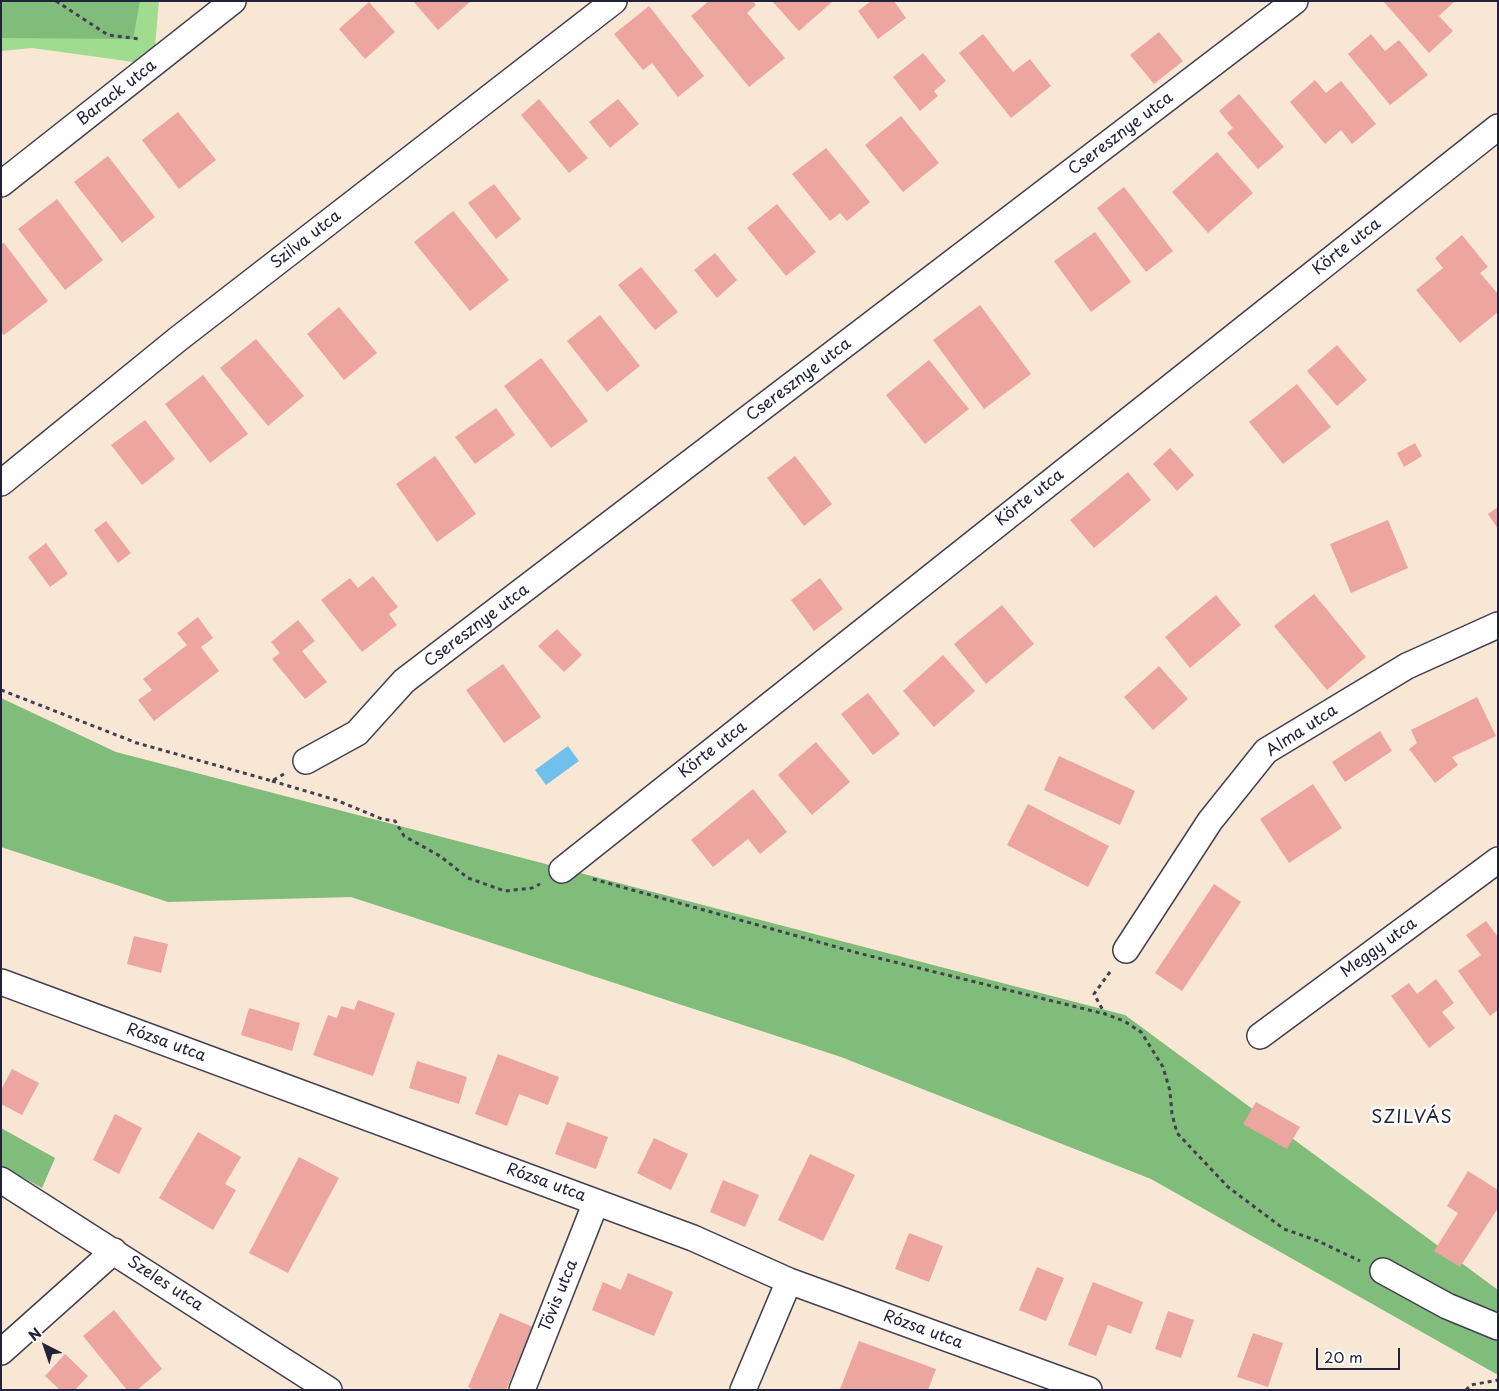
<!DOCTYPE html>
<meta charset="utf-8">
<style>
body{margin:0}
#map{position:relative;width:1499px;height:1391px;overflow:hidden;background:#f8e7d4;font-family:"Playpen Sans",sans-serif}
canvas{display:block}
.frame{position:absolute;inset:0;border:2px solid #22223b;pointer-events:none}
.north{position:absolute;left:20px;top:1321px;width:50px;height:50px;-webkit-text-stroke:4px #fff;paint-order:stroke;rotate:319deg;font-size:14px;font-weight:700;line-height:20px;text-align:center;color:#22223b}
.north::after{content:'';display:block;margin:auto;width:18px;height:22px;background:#22223b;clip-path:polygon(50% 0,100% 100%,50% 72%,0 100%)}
.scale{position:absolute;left:1316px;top:1348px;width:84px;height:22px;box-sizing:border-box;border:2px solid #22223b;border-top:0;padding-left:6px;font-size:15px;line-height:18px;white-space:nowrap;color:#22223b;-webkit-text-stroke:4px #fff;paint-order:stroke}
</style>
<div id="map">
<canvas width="1499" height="1391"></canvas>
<div class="frame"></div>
<div class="north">N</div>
<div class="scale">20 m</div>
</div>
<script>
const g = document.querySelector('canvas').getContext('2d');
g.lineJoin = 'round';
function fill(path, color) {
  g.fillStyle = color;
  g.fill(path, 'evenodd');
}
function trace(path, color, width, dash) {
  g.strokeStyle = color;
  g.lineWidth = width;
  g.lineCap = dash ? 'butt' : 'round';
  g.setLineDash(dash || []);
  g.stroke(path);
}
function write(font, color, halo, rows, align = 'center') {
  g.font = font + ' "Playpen Sans",sans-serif';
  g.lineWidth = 5;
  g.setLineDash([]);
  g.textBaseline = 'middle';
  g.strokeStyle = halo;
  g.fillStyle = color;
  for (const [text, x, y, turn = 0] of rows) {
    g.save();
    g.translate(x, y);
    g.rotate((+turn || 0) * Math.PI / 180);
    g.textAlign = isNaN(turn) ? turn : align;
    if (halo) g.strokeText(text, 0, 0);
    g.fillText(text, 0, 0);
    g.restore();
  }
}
fill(new Path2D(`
 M1 1H159L155 46 134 62 32 48 1 51Z`), '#a0dc90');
fill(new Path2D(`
 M1 1H140L133 39 1 38Z
 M1 698 116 752 1125 1015 1498 1290V1375L1151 1179 841 1057 351 897 168 902 1 847Z
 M1 1128 55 1158 42 1188 1 1165Z`), '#80bc7a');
fill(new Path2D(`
 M568 746 579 761 546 785 535 770Z`), '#71c0ec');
fill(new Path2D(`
 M413 1H471L438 30Z
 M709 1H753L756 5 747 13 785 58 749 87 691 16Z
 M772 1H833L799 31Z
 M871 1H894L906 18 878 39 858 11Z
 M1383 1H1455L1439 16 1453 31 1429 53Z
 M369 2 395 32 365 59 339 29Z
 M649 6 704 76 678 97 652 63 643 70 614 34Z
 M1159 32 1183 61 1154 84 1130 55Z
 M983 34 1013 72 1030 59 1051 86 1011 118 959 53Z
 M1371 34 1385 51 1399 40 1428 75 1390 105 1348 54Z
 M923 53 946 81 934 91 938 96 920 111 893 77Z
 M1315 80 1326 93 1341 81 1376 124 1352 144 1341 130 1325 144 1290 102Z
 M1239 94 1284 147 1258 169 1227 133 1233 128 1219 111Z
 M539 99 588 158 569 173 521 115Z
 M618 99 639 124 610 148 589 122Z
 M178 112 216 160 179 189 142 140Z
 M901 116 939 163 903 192 865 145Z
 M826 148 870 202 847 221 840 213 830 221 792 174Z
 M1217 152 1253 193 1208 233 1172 192Z
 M108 156 155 217 122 243 74 182Z
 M494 184 521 219 496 239 468 203Z
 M1124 187 1173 251 1146 272 1097 208Z
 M57 199 103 260 65 290 18 229Z
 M777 204 816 252 786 276 747 228Z
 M453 211 509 280 470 311 414 242Z
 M1095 232 1131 282 1091 312 1054 261Z
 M1462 235 1488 267 1480 273 1498 294V312L1460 343 1416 290 1443 268 1435 258Z
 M4 243 48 301 4 335 1 332V244Z
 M715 253 737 280 717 298 694 270Z
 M641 267 678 312 655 330 618 285Z
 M980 305 1031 374 984 409 933 340Z
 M339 307 377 353 344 380 307 334Z
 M600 315 640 366 607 392 567 341Z
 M256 339 304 396 268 426 220 368Z
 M1337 345 1367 380 1337 406 1307 371Z
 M541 358 588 421 551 448 504 386Z
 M929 360 969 409 925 444 886 395Z
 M203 375 248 434 210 463 165 404Z
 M1297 384 1331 427 1283 464 1249 422Z
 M496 408 515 435 475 464 455 437Z
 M145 420 175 459 142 485 111 445Z
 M1415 443 1422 456 1404 467 1397 453Z
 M1170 448 1194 475 1177 491 1153 464Z
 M435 456 476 514 437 542 396 484Z
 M795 456 832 504 804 526 767 478Z
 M1128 472 1151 500 1094 548 1070 520Z
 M1498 507V529L1488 514Z
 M1388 520 1408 568 1351 593 1330 544Z
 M106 521 131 553 118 563 94 530Z
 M46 543 68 574 50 587 28 557Z
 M373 576 398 607 389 614 397 625 362 652 321 600 350 578 358 588Z
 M820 578 843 609 814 631 791 600Z
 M1314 594 1366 657 1327 690 1274 626Z
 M1216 595 1241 625 1190 668 1165 637Z
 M1002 605 1034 644 986 684 954 644Z
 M198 617 213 638 201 647 219 671 154 721 138 700 152 690 143 679 187 645 177 633Z
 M298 620 315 641 302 651 327 682 305 699 272 659 280 653 271 642Z
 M557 629 582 655 564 672 538 646Z
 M943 655 975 691 934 727 903 691Z
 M503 664 541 717 504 743 466 690Z
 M1159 666 1188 699 1153 730 1124 697Z
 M868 693 900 734 873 755 841 714Z
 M1477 697 1496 736 1452 757 1458 765 1435 783 1409 749 1417 743 1411 730Z
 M1380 731 1392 751 1345 782 1332 762Z
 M816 742 850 782 812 815 778 775Z
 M1059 756 1135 791 1120 825 1044 790Z
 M1313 784 1342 828 1289 863 1260 819Z
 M753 789 787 832 760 854 748 839 713 867 691 840Z
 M1028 804 1109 846 1088 887 1007 845Z
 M1214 884 1241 902 1182 991 1155 973Z
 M1486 921 1498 937V1010L1490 1016 1458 971 1481 955 1466 935Z
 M134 936 168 944 161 973 127 964Z
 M1436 979 1454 1003 1442 1012 1455 1028 1429 1048 1391 996 1409 983 1417 994Z
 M358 1000 395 1013 373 1076 313 1055 328 1015 337 1018 341 1006 354 1010Z
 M249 1008 300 1023 292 1051 241 1035Z
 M498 1054 559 1077 548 1105 519 1094 507 1126 475 1114Z
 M417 1061 467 1077 459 1104 409 1088Z
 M12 1069 39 1083 22 1115 1 1104V1090Z
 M1256 1102 1300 1127 1287 1149 1243 1124Z
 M115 1114 142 1128 119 1174 93 1160Z
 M567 1122 608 1137 596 1169 555 1154Z
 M198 1132 241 1157 225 1184 236 1190 213 1230 159 1198Z
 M654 1138 688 1154 671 1190 637 1173Z
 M810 1154 855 1175 823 1241 778 1220Z
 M299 1157 339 1178 288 1273 249 1253Z
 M1468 1171 1498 1190V1208L1460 1267 1434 1251 1458 1213 1447 1206Z
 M723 1180 759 1195 745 1227 710 1212Z
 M909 1233 943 1246 929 1282 895 1269Z
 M1037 1267 1064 1278 1046 1321 1019 1310Z
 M628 1273 673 1292 654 1336 592 1310 603 1282 621 1290Z
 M1093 1282 1143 1302 1131 1334 1108 1325 1096 1356 1068 1345Z
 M114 1310 162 1369 137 1390H127L83 1336Z
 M1168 1311 1194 1320 1181 1358 1155 1349Z
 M500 1313 533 1327 506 1390H474L468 1387Z
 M1253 1333 1283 1343 1268 1387 1237 1377Z
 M859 1341 936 1369 928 1390 840 1389Z
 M65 1354 88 1376 75 1390H60L45 1376Z`), '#eda5a0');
const minor = new Path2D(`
 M1 184 233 1
 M1 483 178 339 614 1
 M306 761 357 733 404 681 1295 1
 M562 870 1498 127
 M1126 950 1210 821 1266 751 1407 666 1498 625
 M1 982 693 1238 789 1281 1089 1390
 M1260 1036 1498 860
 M1 1180 329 1390
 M1383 1271 1447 1306 1498 1327
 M1 1352 114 1251
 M522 1390 596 1202
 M743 1390 789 1281`);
trace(minor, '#424052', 28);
trace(new Path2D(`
 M56 1 108 35 140 39
 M1 690 137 743 272 781 284 774
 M272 781 336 800 382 819 395 821 404 836 440 856 468 878 505 891 532 888 540 884
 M593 879 858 953 1105 1014
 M1110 972 1094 994 1105 1014 1124 1021 1141 1032 1163 1067 1170 1091 1172 1114 1177 1133 1228 1187 1284 1229 1318 1241 1360 1261
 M1466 1390 1471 1385 1498 1380`), '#424052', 3, [4, 4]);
trace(minor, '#fff', 25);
write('16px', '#22223b', '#fff', [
 ["Barack utca",117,93,-38],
 ["Cseresznye utca",1121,134,-37],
 ["Szilva utca",306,240,-38],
 ["Körte utca",1347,247,-38],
 ["Cseresznye utca",799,380,-37],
 ["Körte utca",1030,498,-38],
 ["Cseresznye utca",477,626,-37],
 ["Alma utca",1302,731,-33],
 ["Körte utca",713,750,-38],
 ["Meggy utca",1379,948,-36],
 ["Rózsa utca",166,1043,20],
 ["Rózsa utca",546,1183,20],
 ["Szeles utca",165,1284,33],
 ["Tövis utca",559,1296,-68],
 ["Rózsa utca",923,1330,20]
]);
g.letterSpacing = '1px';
write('18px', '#22223b', '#fff', [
 ["SZILVÁS",1412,1118]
]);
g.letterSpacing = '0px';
</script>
